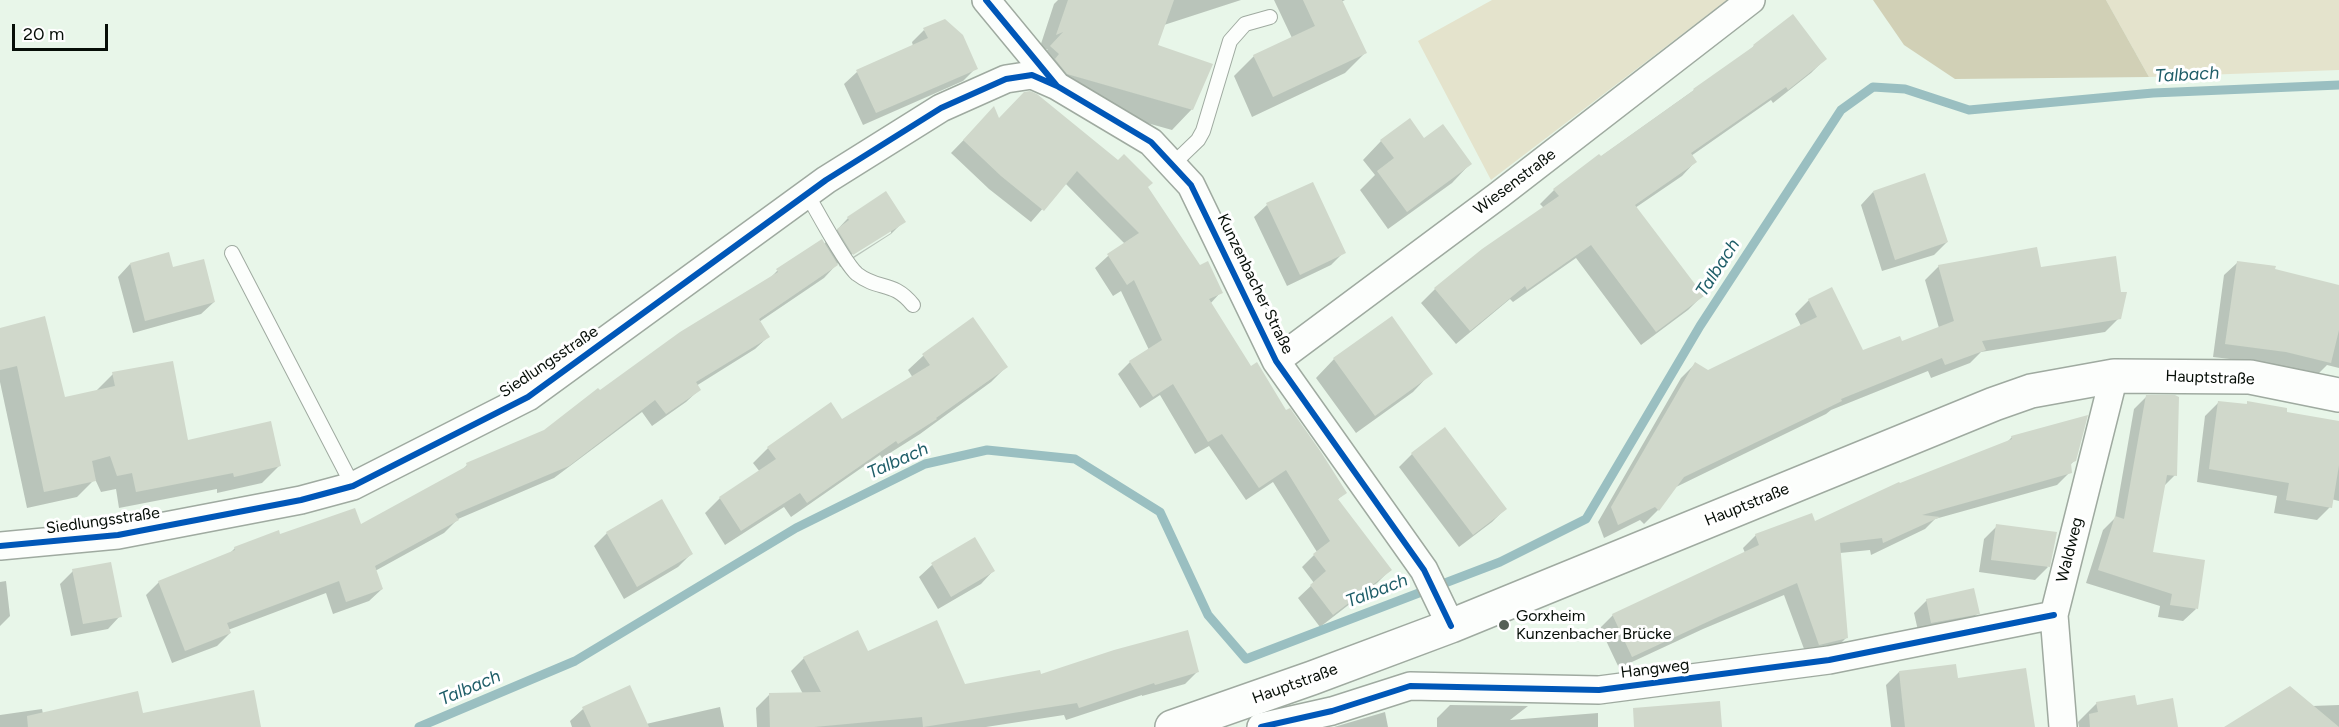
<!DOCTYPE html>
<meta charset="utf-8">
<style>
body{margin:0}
#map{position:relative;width:2339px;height:727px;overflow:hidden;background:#e8f6e9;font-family:Figtree,sans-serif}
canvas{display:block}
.scale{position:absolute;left:12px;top:24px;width:96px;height:27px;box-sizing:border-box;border:3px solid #060e07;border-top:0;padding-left:8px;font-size:18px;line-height:21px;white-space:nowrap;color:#060e07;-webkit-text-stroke:4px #fff;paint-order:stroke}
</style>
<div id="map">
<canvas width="2339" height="727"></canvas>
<div class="scale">20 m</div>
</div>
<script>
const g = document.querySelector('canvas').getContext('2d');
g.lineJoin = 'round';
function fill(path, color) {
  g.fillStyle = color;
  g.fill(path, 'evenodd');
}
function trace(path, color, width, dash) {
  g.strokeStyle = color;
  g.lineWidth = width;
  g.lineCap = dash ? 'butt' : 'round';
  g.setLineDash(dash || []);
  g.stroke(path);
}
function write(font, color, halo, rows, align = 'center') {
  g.font = font + ' Figtree,sans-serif';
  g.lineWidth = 6;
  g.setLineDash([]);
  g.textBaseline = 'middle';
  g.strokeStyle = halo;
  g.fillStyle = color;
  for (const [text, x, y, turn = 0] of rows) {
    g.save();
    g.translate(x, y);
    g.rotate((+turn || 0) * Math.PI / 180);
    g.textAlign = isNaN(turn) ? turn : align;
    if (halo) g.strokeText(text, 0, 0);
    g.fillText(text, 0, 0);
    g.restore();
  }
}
fill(new Path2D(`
 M1492 0H1727L1491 180 1418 41Z
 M2106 0H2339V70L2149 77Z`), '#e4e3cc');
fill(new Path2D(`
 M1873 0H2106L2149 77 1955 79 1904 45Z`), '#d1d0b6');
fill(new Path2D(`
 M1058 0H1241L1164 25 1156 46 1192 109 1172 130 1051 96 1031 67 1048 49 1038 53 1054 4Z
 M1274 0H1345L1341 2 1365 53 1345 73 1252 117 1234 76 1254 56 1292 38Z
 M924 30 976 68 963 81 863 125 844 84 857 72 913 46 912 42Z
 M1754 46 1825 59 1811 73 1773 103 1771 100 1691 156 1695 162 1682 176 1635 208 1702 296 1688 310 1641 345 1576 258 1513 302 1510 299 1456 344 1421 303 1435 289 1544 208 1540 204 1554 190 1746 53Z
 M999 120 1146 187 1199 267 1221 292 1210 304 1250 368 1345 493 1337 500 1390 570 1377 583 1320 627 1298 598 1314 583 1302 567 1317 552 1273 482 1246 500 1209 446 1195 454 1160 395 1140 408 1118 374 1130 362 1149 350 1121 291 1113 296 1095 268 1108 256 1125 244 1065 183 1031 222 989 189 951 153 982 121Z
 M1424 140 1470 164 1452 183 1388 229 1360 190 1375 175 1363 160 1381 141Z
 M1873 192 1947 242 1934 255 1882 271 1861 205Z
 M1267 205 1344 252 1331 265 1287 286 1254 217Z
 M848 218 904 221 891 234 840 267 838 263 824 278 759 322 768 337 755 349 696 386 699 390 686 402 652 426 642 412 554 478 458 519 444 533 375 571 382 589 369 601 333 614 326 593 228 630 230 633 217 646 172 663 146 595 159 582 228 555 235 548 279 536 360 526 461 471 467 465 544 431 599 392 768 280 777 271 824 244ZM891 229V233L848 260 846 258Z
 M2237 263 2339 287V368L2327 365 2317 375 2272 364 2213 357 2224 275Z
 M130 264 214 302 201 314 133 333 118 277Z
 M1939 266 2039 269 2119 293V318L2105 332 1981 352 1970 363 1931 378 1928 371 1831 410 1826 414 1674 488 1658 510 1644 524 1640 520 1604 538 1598 522 1681 378 1695 364 1708 372 1801 326 1795 314 1809 300 1862 352 1901 343 1939 328 1925 280Z
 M973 320 1006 367 991 382 920 434 882 458 880 455 791 517 784 507 725 545 705 513 720 498 760 472 753 463 768 448 842 421 913 378 908 370 923 356Z
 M0 329 64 399 96 391 113 374 187 442 279 466 262 483 217 493V489L119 508 116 489 101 492 95 479 77 497 27 508 0 382Z
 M1334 359 1431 373 1413 392 1356 433 1316 378Z
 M2147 396 2175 475 2163 487 2152 553 2196 609 2183 621 2158 617 2160 606 2086 583 2103 530 2115 518 2134 409Z
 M2218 403 2245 405 2248 403 2285 413 2339 423V501L2331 499 2330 507 2317 520 2274 513 2277 496 2197 482 2205 416Z
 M1444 429 1505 509 1492 522 1459 547 1399 467 1412 454Z
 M2012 437 2075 460 2069 466 2070 472 2057 485 1935 519 1925 529 1871 555 1870 550 1840 553 1847 637 1834 650 1807 657 1784 595 1703 629 1619 668 1600 628 1613 615 1745 553 1743 548 1756 535 1814 523 1899 485 2006 443Z
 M661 501 691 554 678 567 624 599 594 546 607 533Z
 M1997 526 2048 567 2035 580 1979 572 1984 539Z
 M932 565 993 571 981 584 938 609 919 577Z
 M73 571 120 616 108 629 71 636 60 584Z
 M6 581 10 616 0 626V582Z
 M1927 600 1978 613 1965 626 1919 635 1914 613Z
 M867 653 965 685 1040 676 1198 671 1185 684 1142 696V695L1066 720 1064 715 986 727H757L756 708 769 695 803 694 791 671 804 658Z
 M1899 672 2030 727H1891L1886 685Z
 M630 687 646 724 720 707 724 727H572L570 721 583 709Z
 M2097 703 2135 707 2176 727H2079L2078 722Z
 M1450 705 1528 706 1510 720 1598 713V727H1437V718Z
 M2339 705V727H2234L2312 706Z
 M42 709 43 714H142L260 727H0V715Z
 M1385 712 1388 727H1334Z`), '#0003');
trace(new Path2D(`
 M419 727 575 661 796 528 925 464 987 450 1075 459 1160 512 1208 615 1246 659 1500 562 1586 519 1700 326 1841 110 1873 87 1905 89 1969 110 2153 93 2339 85`), '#9abfc1', 9);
fill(new Path2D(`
 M1068 0H1174L1158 45 1213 64 1193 110 1067 74 1055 59 1059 54 1050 46 1063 32 1056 35Z
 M1303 0H1342L1367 53 1273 97 1253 55 1315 26Z
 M1793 14 1827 59 1788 90 1786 87 1691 153 1697 162 1635 205 1704 296 1656 332 1591 245 1527 290 1525 286 1470 331 1434 288 1482 249 1559 196 1553 189 1599 154 1601 156 1694 90 1693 89 1754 46 1753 45Z
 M945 19 963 35 978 69 876 113 856 70 928 38 923 28Z
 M1030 91 1037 94 1118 160 1124 154 1153 183 1148 187 1200 265 1208 261 1223 293 1209 299 1251 366 1257 362 1286 410 1290 408 1321 452 1347 493 1338 499 1392 570 1333 615 1310 585 1326 571 1313 554 1330 541 1286 470 1259 488 1222 434 1208 442 1173 384 1153 397 1129 361 1162 340 1134 280 1127 285 1107 254 1139 233 1077 171 1044 211 1001 176 963 140 994 106 999 118 1024 92Z
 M1410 118 1424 138 1443 124 1472 164 1407 212 1377 171 1394 158 1380 140Z
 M1925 173 1948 242 1895 260 1873 191Z
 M1313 182 1346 253 1300 275 1266 203Z
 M886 191 906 222 853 255 837 229 849 220 847 217Z
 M822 239 838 265 759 319 770 337 696 382 701 390 666 414 655 400 569 466 455 514 459 520 375 566 383 589 346 602 339 581 227 623 231 633 185 651 158 581 235 550 234 547 279 530 280 534 355 508 361 524 467 466 466 463 544 430 598 388 600 390 680 332 778 272 776 269Z
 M2037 247 2041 267 2116 256 2121 292H2127L2121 319 1982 341 1986 350 1945 365 1942 358 1841 399 1842 401 1684 477 1659 511 1655 507 1618 525 1611 507 1695 362 1708 370 1817 317 1808 299 1832 287 1863 350 1900 336 1902 341 1954 321 1938 265Z
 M169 252 173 267 204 259 215 302 145 321 130 263Z
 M2237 261 2276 266 2275 269 2339 285V330L2331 363 2286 352 2225 344Z
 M45 316 65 397 115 386 112 372 173 361 188 440 271 421 281 466 234 477 233 473 136 492 132 473 117 476 110 456 92 461 96 481 44 492 17 366 0 370V328Z
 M1392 316 1433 374 1375 416 1333 358Z
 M973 317 1008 367 936 418 937 419 898 444 896 441 807 503 800 493 741 531 719 497 776 459 767 447 831 402 842 419 930 365 922 354Z
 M2146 395H2175L2179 397 2177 476 2167 475 2153 552 2205 560 2198 609 2170 605 2172 594 2098 570 2115 516 2124 519Z
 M2218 401 2247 404V401L2287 408V412L2339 421V465L2332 508 2286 500 2289 483 2209 469Z
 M2088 415 2076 461 2071 463 2072 473 1922 515 1940 517 1883 543 1882 538 1840 543 1848 638 1819 645 1797 583 1718 617 1632 657 1612 614 1759 545 1755 534 1812 513 1815 521 1899 482 1900 483 2012 439 2011 436Z
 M1445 427 1507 509 1473 535 1411 453Z
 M662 499 693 554 637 587 606 532Z
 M1996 524 2057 532 2050 567 1991 560Z
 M975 537 995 571 951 597 931 563Z
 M111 562 122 617 83 624 72 569Z
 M1974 588 1980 614 1931 623 1926 599Z
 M937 620 965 684 1040 670 1041 674 1114 650 1188 630 1199 672 1155 685 1154 683 1079 708 1077 703 923 727 922 717 814 727H770L769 693 821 692 803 657 858 630 868 651Z
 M1956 664 1958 678 2026 668 2035 727H1905L1899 671Z
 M630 685 649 727H591L582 707Z
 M2290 686 2339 727H2224Z
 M254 690 261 727H28L27 716 138 691 143 713Z
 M2135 695 2137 705 2173 698 2178 727H2090L2089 714 2098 712 2096 702Z
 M1720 701 1722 727H1634L1633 708Z`), '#d0d8cb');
const lane = new Path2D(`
 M1172 165 1198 140 1203 131 1230 41 1245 24 1270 17
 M807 194C817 211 845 264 857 274 879 291 893 280 913 305
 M232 253 353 486`);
const street = new Path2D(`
 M986 0 1057 86 1151 142 1191 185 1276 361 1424 570 1451 626
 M1276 361 1499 195 1751 0
 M0 546 118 535 301 500 353 486 528 397 826 180 941 108 1006 79 1032 75 1057 86
 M1261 727 1332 711 1410 686 1599 690 1829 660 2054 615
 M2063 727 2054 615 2114 376`);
const secondary = new Path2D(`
 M1172 727 1312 678 1451 626 1994 404 2031 391 2114 376 2250 377 2339 395`);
trace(lane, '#9faaa0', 16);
trace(street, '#9faaa0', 30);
trace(secondary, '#9faaa0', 36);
trace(lane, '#fcfefc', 14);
trace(street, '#fcfefc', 27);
trace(secondary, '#fcfefc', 33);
trace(new Path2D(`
 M986 0 1057 86 1151 142 1191 185 1276 361 1424 570 1451 626
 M0 546 118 535 301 500 353 486 528 397 826 180 941 108 1006 79 1032 75 1057 86
 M1261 727 1332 711 1410 686 1599 690 1829 660 2054 615`), '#0057b8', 6);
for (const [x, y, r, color] of [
 [1504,625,6,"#555f56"]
]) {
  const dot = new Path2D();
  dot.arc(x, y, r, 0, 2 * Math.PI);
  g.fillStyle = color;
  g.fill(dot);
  trace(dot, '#fff', 2);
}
write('16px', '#060e07', '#fff', [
 ["Wiesenstraße",1515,182,-37],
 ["Kunzenbacher Straße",1255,284,64],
 ["Siedlungsstraße",549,362,-34],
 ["Hauptstraße",2210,378,2],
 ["Hauptstraße",1747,505,-22],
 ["Siedlungsstraße",103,521,-8],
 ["Waldweg",2070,550,-76],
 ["Hangweg",1655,669,-7],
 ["Hauptstraße",1295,684,-20]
]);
write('16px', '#060e07', '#fff', [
 ["Gorxheim",1516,616],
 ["Kunzenbacher Brücke",1516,634]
], 'left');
write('italic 18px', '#1e5d68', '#fff', [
 ["Talbach",2187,75,-3],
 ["Talbach",1718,268,-57],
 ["Talbach",898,461,-24],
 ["Talbach",1377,591,-21],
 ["Talbach",470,688,-23]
]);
</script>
